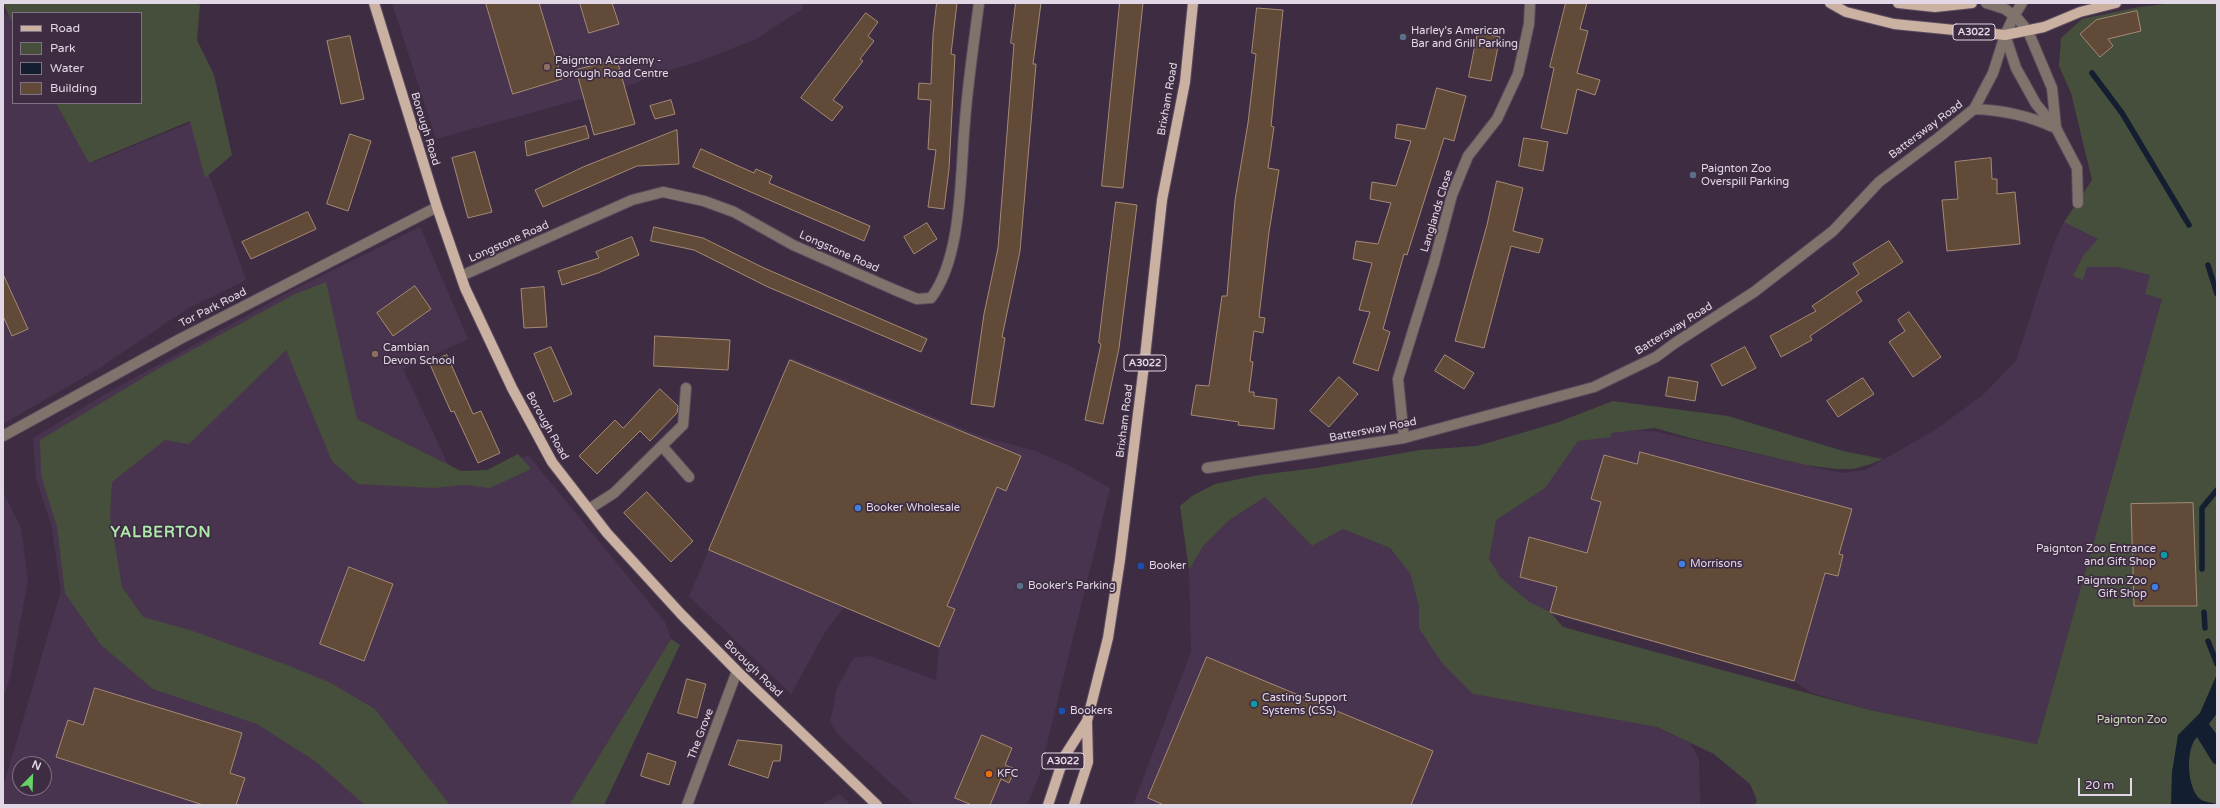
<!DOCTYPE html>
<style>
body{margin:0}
#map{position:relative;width:2220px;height:808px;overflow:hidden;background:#3e2d42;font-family:"Varela Round",sans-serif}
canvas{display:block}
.frame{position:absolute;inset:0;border:4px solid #e2d8e5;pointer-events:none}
.legend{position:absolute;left:12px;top:12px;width:130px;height:92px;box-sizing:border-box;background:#3e2d42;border:1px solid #807183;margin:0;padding:5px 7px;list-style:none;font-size:12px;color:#e2d8e5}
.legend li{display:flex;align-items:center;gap:8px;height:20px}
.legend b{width:20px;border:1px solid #807183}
.north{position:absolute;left:12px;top:756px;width:40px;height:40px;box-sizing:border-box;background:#3e2d42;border:1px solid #807183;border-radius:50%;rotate:23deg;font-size:11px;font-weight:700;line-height:16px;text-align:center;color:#e2d8e5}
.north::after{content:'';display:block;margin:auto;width:14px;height:18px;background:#64d468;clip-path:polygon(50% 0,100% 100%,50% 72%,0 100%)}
.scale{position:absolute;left:2078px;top:778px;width:54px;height:18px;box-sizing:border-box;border:2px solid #e2d8e5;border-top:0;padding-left:5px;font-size:12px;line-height:14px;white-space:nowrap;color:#e2d8e5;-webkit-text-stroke:3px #3e2d42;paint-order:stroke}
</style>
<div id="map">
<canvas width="2220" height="808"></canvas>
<div class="frame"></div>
<ul class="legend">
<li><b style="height:5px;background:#cab1a1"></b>Road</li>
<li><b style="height:11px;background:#464f3c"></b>Park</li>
<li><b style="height:11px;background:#131e31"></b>Water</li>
<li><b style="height:11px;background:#614a37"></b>Building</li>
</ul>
<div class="north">N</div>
<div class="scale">20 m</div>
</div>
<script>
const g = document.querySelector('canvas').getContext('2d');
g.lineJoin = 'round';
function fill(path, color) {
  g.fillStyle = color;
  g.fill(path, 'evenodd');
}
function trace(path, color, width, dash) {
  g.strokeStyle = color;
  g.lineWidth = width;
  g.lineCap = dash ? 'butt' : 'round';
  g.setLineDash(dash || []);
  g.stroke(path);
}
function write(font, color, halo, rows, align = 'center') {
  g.font = font + ' "Varela Round",sans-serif';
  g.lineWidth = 3.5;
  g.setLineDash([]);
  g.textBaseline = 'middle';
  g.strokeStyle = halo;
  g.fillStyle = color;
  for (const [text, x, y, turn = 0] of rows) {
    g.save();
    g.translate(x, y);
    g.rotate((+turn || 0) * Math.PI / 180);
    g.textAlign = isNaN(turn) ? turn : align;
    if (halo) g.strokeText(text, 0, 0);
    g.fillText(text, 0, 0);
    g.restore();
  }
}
fill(new Path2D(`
 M392 3H803L802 9 756 39 700 61 661 73 625 87 436 139Z
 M3 14 13 16V103H61L94 162 195 121 210 177 246 280 187 309 98 369 3 424Z
 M2064 222 2159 270 2162 299 2037 744 1870 710 1810 692 1794 681 1507 602 1480 576 1483 524 1580 434 1603 430 1653 431 1841 473 1865 470 1935 430 1983 395 2016 361 2054 243Z
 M420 227 468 339 403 369 454 477 490 472 528 455 665 622 671 639 569 805H3V787L61 591 52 528 36 478 33 438 102 396 291 291ZM20 764H44V788H20Z
 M791 358 983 437 1036 451 1068 465 1110 488 1039 776 1027 805H915L839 736 830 722 837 688 854 658 870 656 936 680 939 647 844 607 824 634 791 694 689 596Z
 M3 492 21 528 28 580 10 678 3 698Z
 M1265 497 1312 546 1343 529 1390 548 1410 573 1419 606V628L1473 694 1657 727 1690 743 1699 759 1700 805H1133L1191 652 1189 570 1203 546 1228 521Z
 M840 794 851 805H821Z`), '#49344f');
fill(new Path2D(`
 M3 3H193L200 5 197 40 214 75 232 155 205 178 190 121 89 163 56 103H141V13H13V25Z
 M2174 3 2217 4V805H1755L1757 800 1750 784 1714 754 1657 727 1473 694 1442 663 1419 628V606L1410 573 1390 548 1343 529 1312 546 1265 497 1228 521 1203 546 1189 570 1180 506 1192 496 1215 484 1259 475 1316 468 1420 450 1477 446 1556 423 1613 401 1728 416 1843 451 1883 459 1871 464 1853 469H1836L1806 465 1690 438 1655 428 1611 433V437L1578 441 1545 488 1496 520 1489 559 1501 578 1529 602 1550 612 1563 627 1870 710 2037 744 2162 299 2145 294 2150 275 2118 267H2087L2083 280 2073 276 2083 256 2098 239 2064 222 2092 180 2071 93 2059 66 2061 38 2082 19 2139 7Z
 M326 282 357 419 461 471 487 470 518 454 531 469 490 488 465 485 434 488 358 484 332 461 286 350 189 444 165 440 112 482 110 515 122 587 143 617 193 631 287 665 331 683 375 709 450 805H365L315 761 257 724 153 689 101 645 65 593 57 527 41 475 40 440 161 367 293 295Z
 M671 639 680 645 604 805H569Z`), '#464f3c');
fill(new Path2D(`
 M2217 674V713L2209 724 2217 735V765L2213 763 2197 737C2185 749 2187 788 2200 799 2205 803 2214 802 2217 805H2171L2172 772 2178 735 2200 713Z`), '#131e31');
trace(new Path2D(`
 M2092 73 2122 113 2189 225
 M2208 265 2217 294
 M2202 569V508L2217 490
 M2204 612 2205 628
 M2208 641 2217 664`), '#131e31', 5.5);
const building = new Path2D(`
 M486 3H539L562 79 513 94Z
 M580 3H612L619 24 589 33Z
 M937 3H957L951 54 955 55 949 169 944 209 928 207 936 150 928 149 931 100 918 99 919 83 931 84 933 35Z
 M1016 3H1041L1033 64H1036L1020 251 1002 337 1005 338 994 407 971 404 984 314 998 248 1014 44 1011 43Z
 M1120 3H1143L1123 188 1102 186Z
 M1566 3H1587L1580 29 1588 31 1577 73 1600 80 1595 95 1577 89 1567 134 1541 128 1554 68 1550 67Z
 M1257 8 1283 10 1271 126 1274 127 1268 168 1279 170 1269 232 1259 317 1265 318 1263 333 1254 331 1250 361 1253 362 1249 392H1254V396L1277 399 1274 429 1238 425 1239 422 1191 415 1196 385 1209 386 1222 296H1227L1235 200 1248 123 1256 54 1252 53Z
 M2137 11 2141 31 2108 39 2113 46 2100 57 2080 34 2096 20Z
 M866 13 878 22 868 36 874 41 860 59 863 61 833 100 843 107 832 121 801 98Z
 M1478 32 1500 37 1491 81 1469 77Z
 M350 36 364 99 341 104 327 41Z
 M617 60 635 124 594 135 576 70Z
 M1437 88 1466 96 1454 141 1444 138 1407 255 1404 254 1383 329 1390 332 1378 371 1353 363 1370 312 1359 310 1372 263 1353 259 1356 241 1378 244 1391 203 1370 199 1372 182 1396 186 1411 141 1395 138 1397 124 1425 129Z
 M671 100 675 114 655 119 650 106Z
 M586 126 589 138 527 156 525 142Z
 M677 130 679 164 637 166 543 207 535 190 583 167Z
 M350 134 371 141 348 211 327 204Z
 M1524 138 1548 142 1543 171 1519 166Z
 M701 149 754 173 756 169 772 176 769 183 870 226 864 241 693 167Z
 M475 152 492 212 468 218 452 158Z
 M1991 158 1992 179H1997V194L2015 192 2020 244 1947 251 1942 200 1958 199 1955 162Z
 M1497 181 1523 188 1513 231 1543 239 1539 253 1511 246 1484 348 1455 341 1487 225Z
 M1116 202 1137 205 1119 348 1103 424 1085 420 1101 344 1099 343Z
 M308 212 316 229 251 259 242 242Z
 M927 223 937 239 914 254 904 237Z
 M654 227 703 238 764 268 927 339 921 352 768 287 694 250 651 241Z
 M632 237 639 255 598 273 562 285 558 271 599 258 596 252Z
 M1889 241 1903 262 1856 292 1862 301 1810 336 1812 340 1781 357 1770 336 1816 311 1812 306 1859 274 1853 264Z
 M3 274 28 329 12 336 3 316Z
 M415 286 431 309 393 336 377 313Z
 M544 287 547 327 524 328 521 289Z
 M1909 312 1941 357 1913 377 1889 342 1905 331 1898 320Z
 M655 336 730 340 728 370 654 366Z
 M551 347 572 394 554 402 534 354Z
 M1745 347 1756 368 1722 386 1711 365Z
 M447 355 473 414 481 411 500 453 478 463 454 411 451 412 429 362Z
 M1445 355 1474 373 1464 389 1435 371Z
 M790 360 1021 456 1006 491 997 487 947 606 955 609 939 647 709 550Z
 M1339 377 1358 394 1329 427 1310 411Z
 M1669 377 1698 382 1695 401 1666 396Z
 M1863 378 1874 394 1838 417 1827 401Z
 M660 389 678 406 677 413 650 441 640 431 597 474 579 456 615 420 623 428Z
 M1640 452 1852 509 1839 554 1843 555 1838 576 1825 573 1794 681 1550 612 1557 587 1520 577 1529 537 1587 553 1601 502 1591 499 1604 455 1637 464Z
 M647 492 693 541 671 562 624 513Z
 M2193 503 2197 606H2134L2131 504Z
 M349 567 393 584 364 661 320 644Z
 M1207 657 1433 751 1411 805H1164L1148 798Z
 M687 679 706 684 697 718 678 713Z
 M95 688 242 733 230 773 245 778 236 805H203L56 757 68 720 83 725Z
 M982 735 1012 748 1005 765 1015 769 1009 783 1001 779 990 805H972L955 798Z
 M738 740 782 745 780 761H773L768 778 729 765Z
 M648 753 676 762 669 785 641 776Z`);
fill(building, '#614a37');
trace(building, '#a48a75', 1);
const minor = new Path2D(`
 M1986 3 2005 9 2018 19 2028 31 2052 88 2056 128
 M2005 35 2016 68 2036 104 2056 128 2077 168 2078 203
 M1974 109C2002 110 2027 115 2053 127
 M461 276 632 200 663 192 704 201 734 212 793 245 895 290 917 299 931 298C963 256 960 172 965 121 968 81 974 42 979 3
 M3 436 180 339 437 207
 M1404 438 1398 379 1434 263 1452 195 1468 156 1497 119 1518 74 1529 24 1530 3
 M662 446 689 477
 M1207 468 1404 438 1594 387 1656 357 1675 343 1754 292 1833 231 1879 182 1938 138 1974 109 1993 73 2005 35 2014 16 2022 3
 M589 509 614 493 683 425 686 388
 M687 805 737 671`);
const major = new Path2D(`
 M374 3 437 207 465 288 512 388 552 462 607 533 681 614 737 671 877 805
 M1830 3 1846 12 1894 24 2005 35 2044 27 2080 12 2116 3
 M1898 3 1935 7 1972 3
 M1048 805 1064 757 1087 721
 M1074 805 1088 762 1087 721 1108 638 1120 560 1145 357 1162 200 1185 82 1193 3`);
trace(minor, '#5c4c5f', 12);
trace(major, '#5c4c5f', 12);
trace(minor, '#80736c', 10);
trace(major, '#cab1a1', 10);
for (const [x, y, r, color] of [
 [1403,37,4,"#5c6f8a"],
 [547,67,4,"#8d6e63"],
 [1693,175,4,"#5c6f8a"],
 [375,354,4,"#8d6e63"],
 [858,508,4,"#3f7fe0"],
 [2164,555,4,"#0f9aa8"],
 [1682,564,4,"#3f7fe0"],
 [1141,566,4,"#1a4fb4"],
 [1020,586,4,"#5c6f8a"],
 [2155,587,4,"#3f7fe0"],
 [1254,704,4,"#0f9aa8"],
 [1062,711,4,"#1a4fb4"],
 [989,774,4,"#e8710a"]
]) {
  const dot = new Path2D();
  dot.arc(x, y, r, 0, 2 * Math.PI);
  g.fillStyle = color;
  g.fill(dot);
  trace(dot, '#3e2d42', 1.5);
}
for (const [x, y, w] of [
 [1974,32,42],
 [1145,363,42],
 [1063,761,42]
]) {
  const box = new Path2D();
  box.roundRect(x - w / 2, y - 8, w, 16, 3);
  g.fillStyle = '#3e2d42';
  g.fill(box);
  trace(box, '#e2d8e5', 1);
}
write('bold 10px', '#e2d8e5', null, [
 ["A3022",1974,32],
 ["A3022",1145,363],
 ["A3022",1063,761]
]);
write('11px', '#e2d8e5', '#3e2d42', [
 ["Harley's American",1411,31],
 ["Bar and Grill Parking",1411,44],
 ["Paignton Academy -",555,61],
 ["Borough Road Centre",555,74],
 ["Paignton Zoo",1701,169],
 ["Overspill Parking",1701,182],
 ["Cambian",383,348],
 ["Devon School",383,361],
 ["Booker Wholesale",866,508],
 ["Paignton Zoo Entrance",2156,549,"right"],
 ["and Gift Shop",2156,562,"right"],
 ["Morrisons",1690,564],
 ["Booker",1149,566],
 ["Paignton Zoo",2147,581,"right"],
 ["Gift Shop",2147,594,"right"],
 ["Booker's Parking",1028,586],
 ["Casting Support",1262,698],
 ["Systems (CSS)",1262,711],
 ["Bookers",1070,711],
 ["KFC",997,774]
], 'left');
write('11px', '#e2d8e5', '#3e2d42', [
 ["Brixham Road",1168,99,-80],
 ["Borough Road",425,129,73],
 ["Battersway Road",1926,130,-37],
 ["Langlands Close",1437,211,-73],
 ["Longstone Road",509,242,-24],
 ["Longstone Road",839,252,24],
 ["Tor Park Road",213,308,-27],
 ["Battersway Road",1674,329,-32],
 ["Brixham Road",1125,421,-83],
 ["Borough Road",547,426,61],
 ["Battersway Road",1373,430,-11],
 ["Borough Road",753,669,44],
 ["The Grove",701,734,-69]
]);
write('11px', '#cae2b0', '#3e2d42', [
 ["Paignton Zoo",2132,720]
]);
g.letterSpacing = '1px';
write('bold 15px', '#aee8ac', '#3e2d42', [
 ["YALBERTON",161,533]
]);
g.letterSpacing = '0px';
</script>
